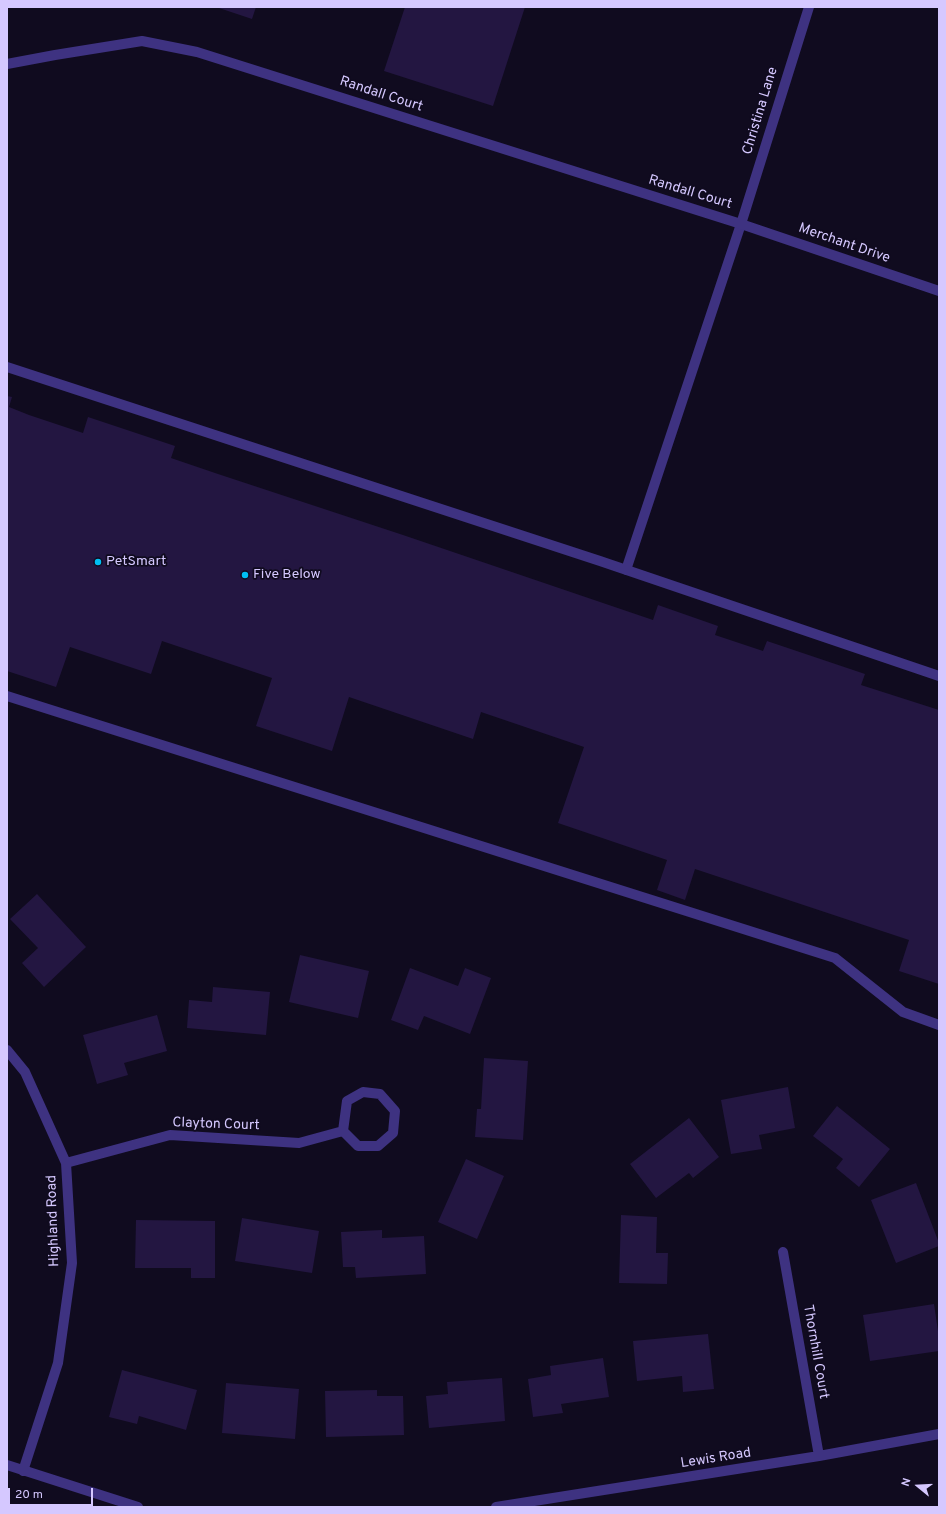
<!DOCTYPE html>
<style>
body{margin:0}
#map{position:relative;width:946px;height:1514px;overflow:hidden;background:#100b1f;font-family:Overpass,sans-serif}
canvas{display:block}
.frame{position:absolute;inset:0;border:8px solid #d5c8ff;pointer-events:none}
.north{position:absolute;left:898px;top:1466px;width:40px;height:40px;-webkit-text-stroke:3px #100b1f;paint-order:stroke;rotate:288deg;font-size:11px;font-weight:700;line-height:16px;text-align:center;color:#d5c8ff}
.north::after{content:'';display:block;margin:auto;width:14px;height:18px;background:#d5c8ff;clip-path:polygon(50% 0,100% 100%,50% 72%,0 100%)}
.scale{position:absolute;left:8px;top:1488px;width:85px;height:18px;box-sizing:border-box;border:2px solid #d5c8ff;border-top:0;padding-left:5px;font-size:12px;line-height:14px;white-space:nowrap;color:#d5c8ff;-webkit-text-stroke:3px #100b1f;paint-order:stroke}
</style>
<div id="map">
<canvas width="946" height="1514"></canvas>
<div class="frame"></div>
<div class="north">N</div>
<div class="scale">20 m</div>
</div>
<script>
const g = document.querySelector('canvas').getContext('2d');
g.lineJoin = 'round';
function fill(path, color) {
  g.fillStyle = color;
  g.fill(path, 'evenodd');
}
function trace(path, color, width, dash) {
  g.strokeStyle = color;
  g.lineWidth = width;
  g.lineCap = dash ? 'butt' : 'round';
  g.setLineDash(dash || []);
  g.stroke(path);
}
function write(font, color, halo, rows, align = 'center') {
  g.font = font + ' Overpass,sans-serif';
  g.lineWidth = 3.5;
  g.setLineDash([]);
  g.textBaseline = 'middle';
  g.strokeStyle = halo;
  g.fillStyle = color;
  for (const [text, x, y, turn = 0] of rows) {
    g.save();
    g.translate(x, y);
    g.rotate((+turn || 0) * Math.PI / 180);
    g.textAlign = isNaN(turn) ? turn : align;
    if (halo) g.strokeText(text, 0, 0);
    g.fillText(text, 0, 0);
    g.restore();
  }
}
fill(new Path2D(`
 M216 7H256L252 19Z
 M405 7H525L493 106 384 71Z
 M7 396 12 397 9 407 29 415 83 433 88 417 175 446 171 458 218 474 403 535 653 620 658 605 718 626 715 635 763 651 767 641 865 674 861 685 939 710V984L899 971 909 940 695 869 685 900 657 890 667 860 558 823 584 747 481 712 473 739 349 697 332 751 256 726 272 678 162 641 151 674 70 647 56 687 7 671Z
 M37 894 86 947 44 987 22 963 38 948 10 919Z
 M300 955 369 971 358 1018 289 1002Z
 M410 968 458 986 465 968 491 978 470 1034 424 1016 418 1030 391 1020Z
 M213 987 270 992 266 1035 187 1028 189 1000 212 1002Z
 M157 1015 167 1051 124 1063 128 1075 97 1084 83 1035Z
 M484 1058 528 1061 523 1140 475 1137 477 1109H481Z
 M788 1087 795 1128 759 1135 762 1149 731 1154 721 1100Z
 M837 1106 890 1149 859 1187 836 1168 843 1159 813 1136Z
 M689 1118 719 1157 693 1178 689 1173 656 1198 630 1164Z
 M466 1159 504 1176 477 1239 438 1222Z
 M916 1183 939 1243V1246L896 1263 871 1200Z
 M621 1215 657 1217 656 1253H668L667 1284 619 1283Z
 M242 1218 319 1231 312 1273 235 1261Z
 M136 1220 215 1221V1278H191V1268H135Z
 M382 1230V1238L424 1236 426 1274 356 1278 355 1267H343L341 1232Z
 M934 1304 939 1338V1351L870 1361 863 1315Z
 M708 1334 714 1389 683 1392 682 1376 637 1381 633 1341Z
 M603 1358 609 1397 561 1404 563 1413 533 1417 528 1379 551 1375 550 1366Z
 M122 1370 197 1390 186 1430 139 1416 137 1424 109 1417Z
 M502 1378 505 1421 429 1428 426 1396 448 1394 447 1382Z
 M226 1383 299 1389 295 1439 222 1433Z
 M377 1390V1396H403L404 1435 326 1437 325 1391Z`), '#231641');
trace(new Path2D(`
 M7 367 600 561 939 676
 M626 570 741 224
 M7 696 835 958 903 1012 939 1025`), '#3e3281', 10);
trace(new Path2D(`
 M7 64 55 55 142 41 197 52 741 224 939 291
 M741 224 809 7
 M7 1050 25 1072 66 1163 72 1263 58 1363 23 1471
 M66 1163 170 1135 299 1143 343 1131 358 1146H378L393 1133 395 1111 380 1094 363 1092 347 1101 343 1131
 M783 1252 819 1456
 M7 1465 138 1507
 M496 1507 819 1456 939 1434`), '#3e3281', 10);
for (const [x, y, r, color] of [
 [98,562,4,"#00bff3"],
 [245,575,4,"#00bff3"]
]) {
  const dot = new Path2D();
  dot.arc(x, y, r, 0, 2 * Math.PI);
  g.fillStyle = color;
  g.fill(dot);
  trace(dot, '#100b1f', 1.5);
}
write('14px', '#d5c8ff', '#100b1f', [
 ["Randall Court",381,95,18],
 ["Christina Lane",761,111,-73],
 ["Randall Court",690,193,17],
 ["Merchant Drive",844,244,19],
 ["Clayton Court",216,1125,2],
 ["Highland Road",54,1221,-92],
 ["Thornhill Court",815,1352,80],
 ["Lewis Road",716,1459,-9]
]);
write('14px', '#d5c8ff', '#100b1f', [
 ["PetSmart",106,562],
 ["Five Below",253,575]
], 'left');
</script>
